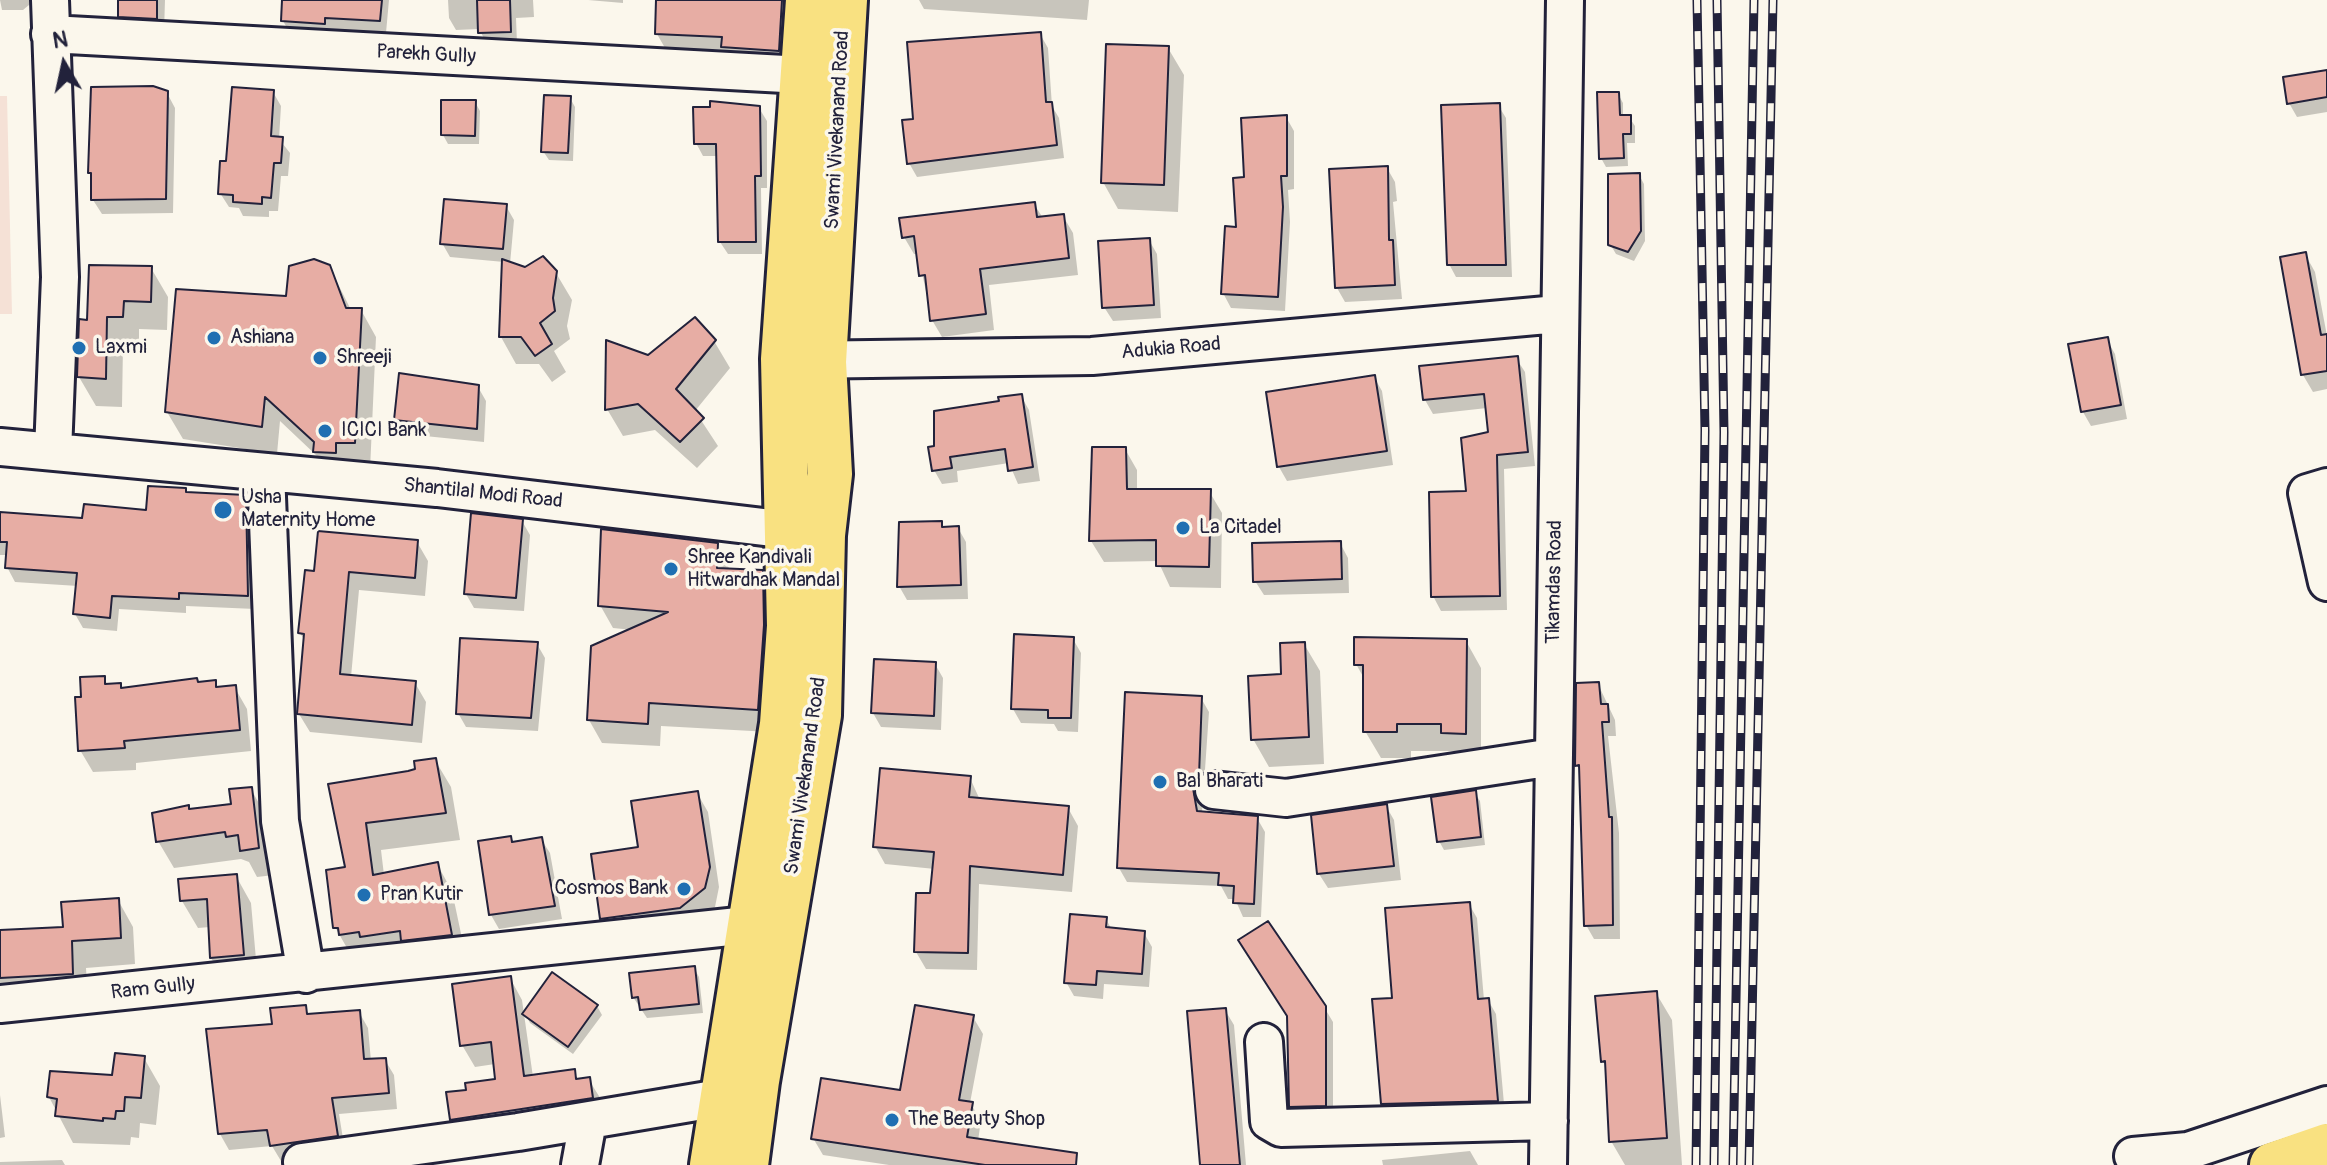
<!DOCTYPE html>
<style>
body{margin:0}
#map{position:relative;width:2327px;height:1165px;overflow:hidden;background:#fbf7ec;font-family:Pangolin,sans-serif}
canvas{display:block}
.north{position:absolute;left:24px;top:24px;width:80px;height:80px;-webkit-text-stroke:6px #fbf7ec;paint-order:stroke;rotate:351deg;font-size:22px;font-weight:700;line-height:32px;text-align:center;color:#22223b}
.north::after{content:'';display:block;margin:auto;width:28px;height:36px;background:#22223b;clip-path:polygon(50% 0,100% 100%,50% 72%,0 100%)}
</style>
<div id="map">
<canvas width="2327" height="1165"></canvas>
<div class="north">N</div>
</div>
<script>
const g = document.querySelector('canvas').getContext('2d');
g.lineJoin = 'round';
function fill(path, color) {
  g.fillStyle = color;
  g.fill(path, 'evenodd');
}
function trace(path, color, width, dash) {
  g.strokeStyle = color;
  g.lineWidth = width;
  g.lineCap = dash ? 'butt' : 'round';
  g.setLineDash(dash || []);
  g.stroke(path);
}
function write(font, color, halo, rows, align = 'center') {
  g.font = font + ' Pangolin,sans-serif';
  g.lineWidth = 7;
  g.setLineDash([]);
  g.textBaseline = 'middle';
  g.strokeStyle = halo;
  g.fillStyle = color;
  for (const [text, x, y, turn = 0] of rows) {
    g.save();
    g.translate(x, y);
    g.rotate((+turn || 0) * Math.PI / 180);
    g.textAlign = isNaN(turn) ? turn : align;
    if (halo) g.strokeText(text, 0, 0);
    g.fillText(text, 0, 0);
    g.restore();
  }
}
fill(new Path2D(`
 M0 96H7L12 314H0Z`), '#f5e1d6');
fill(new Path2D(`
 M0 0H35L23 10H2Z
 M120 0H165L164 32 128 30 120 16Z
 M284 0H389L386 33 331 30V36L290 33 283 21Z
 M448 0H533L534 17 516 18 517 43 487 44 479 29 456 30 449 18Z
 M588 0H623V3Z
 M658 0H790L786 65 731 61 725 50 665 48 657 34Z
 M919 0H1089L1087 20 924 9Z
 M1040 34 1048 48 1052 106 1059 118 1064 158 917 177 909 163 915 121Z
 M1168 48 1184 75 1178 212 1118 209 1103 182Z
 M2327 72V112L2297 117 2289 103Z
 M273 92 281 106 279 139 290 153 288 176H281L278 211H269V217L243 216 239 208 229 207 220 193Z
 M167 93 175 108 173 213 102 214 93 200 90 173Z
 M1618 94 1623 103V117H1629L1635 126V143H1627L1628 166 1606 167 1601 158Z
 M570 98 575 107 573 161 549 160 543 151Z
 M475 102 480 111 479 144H448L443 135Z
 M1498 105 1506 118 1512 277H1456L1449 264Z
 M759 108 767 121V188H761L762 254H728L720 242 718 156H703L696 143Z
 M1286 117 1294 131V189L1288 190 1290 222 1285 311 1231 308 1223 293 1246 179Z
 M1387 168 1395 182 1397 201 1393 202 1402 299 1345 302 1337 288Z
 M1639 175 1644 184 1645 241 1634 261 1616 254 1610 244Z
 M1034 204 1043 218 1063 216 1073 233 1078 275 989 285 994 330 942 337 932 320 918 254H914L904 237Z
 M506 206 514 220 510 264 556 273 572 300 567 326 570 339 554 351 566 372 552 382 539 364H516L501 337 504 262 450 257 442 243Z
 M1149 240 1157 254 1161 318 1113 321 1104 307Z
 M2305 254 2315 272 2327 336V389L2313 392 2303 375Z
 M329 266 351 310H361L376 337 370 470 331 479 317 456 280 421 277 454 183 439 167 412 288 299Z
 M151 268 168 297 167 330 139 329V345H123L122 407 96 406 79 377 89 322Z
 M2107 340 2115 354 2127 419 2091 426 2083 412Z
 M714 341 730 368 695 411 718 446 697 468 655 430 623 436 607 409Z
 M1516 358 1525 372 1535 466 1504 469 1507 610 1441 611 1433 596 1490 433 1487 408 1433 414 1425 400Z
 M1374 377 1382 391 1393 465 1287 481 1279 467Z
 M478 387 486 401 484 442 405 434 396 420Z
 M1021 396 1029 410 1040 481 1018 484 1009 463 957 471 958 482 942 484 934 470 936 447 1001 403Z
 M1125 449 1137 470V491H1209L1222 513 1221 588 1170 587 1158 561 1104 562 1091 541Z
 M185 490 188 494 245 497 253 511 255 609 186 606V613L119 609 117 631 83 628 75 614 78 586 15 582 7 567 8 555H0V514L84 520 148 512Z
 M522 521 530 535 524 611 474 608 466 594Z
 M941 523 945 529 958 528 966 542 968 599 907 600 899 586Z
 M417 542 428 561 425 596 359 590 351 677 415 683 426 702 422 743 310 732 299 714 305 641 300 633 316 573Z
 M1340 543 1348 558 1349 593 1264 595 1255 581Z
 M717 545 730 570 762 572 775 594 770 732 661 726 660 746 602 743 589 720 633 630 613 628 600 605Z
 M1073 639 1081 653 1078 732 1058 731 1054 724 1021 723 1013 709Z
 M1466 641 1481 668V760H1459L1454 751H1411V758H1381L1365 731V680L1356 664Z
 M537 644 545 658 538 731 466 727 458 713Z
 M1304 644 1320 671 1324 764 1269 767 1253 739 1284 676Z
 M935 664 943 678 941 730 881 727 873 713Z
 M104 678 108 686 120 685 122 690 171 682H215L219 689 235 688 247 709 251 751 136 763V770L93 772 80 750 83 699Z
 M1598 684 1615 720 1616 736H1608L1619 833 1620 939H1594L1586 925 1582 773 1577 765Z
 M1201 698 1209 712 1202 813 1257 818 1265 832 1261 917H1243L1235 899H1228L1221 886 1127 882 1119 868Z
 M435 760 451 787 460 840 381 850 384 875 437 864 452 891 467 962 351 955 335 927 348 869 330 785 408 773Z
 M970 778 980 800 1068 808 1078 826 1072 892 979 884 977 970 926 969 916 952 932 896 935 869 885 864 875 846Z
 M251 789 266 816 274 875 257 877 249 862 241 859 174 868 158 841 190 811 233 805Z
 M1474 792 1480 801 1485 845 1444 850 1439 841Z
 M697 793 708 812 719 887 715 907 700 923 613 938 602 919 593 856 641 849Z
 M1386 806 1394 820 1401 880 1328 888 1319 874 1313 817Z
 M510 838 513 844 541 839 550 853 562 919 499 929 491 915Z
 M236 876 251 903 258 982 227 985 211 958 210 927 198 928 182 901Z
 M118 900 133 927 135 964 86 968 88 1001 0 1005V932L65 929Z
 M1469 904 1477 918 1484 1000H1488L1496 1014 1505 1115 1391 1118 1383 1104 1394 999Z
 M1106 919 1112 930 1144 933 1152 947 1149 987 1104 984 1103 999 1074 996 1066 982Z
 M694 968 699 977 703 1013 647 1018 633 997Z
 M510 978 522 1000 533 1077 574 1072 579 1081 589 1080 602 1101 464 1142 452 1120 468 1091 497 1081 495 1064 475 1067 462 1045Z
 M1656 993 1672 1020 1682 1165H1625L1611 1141 1607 1068 1603 1061Z
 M597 1006 602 1015 573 1054 530 1023 525 1014Z
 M304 1007 310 1016 359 1012 368 1028 371 1061 385 1060 394 1075 397 1109 339 1114 345 1151 281 1161 272 1146 229 1150 220 1134 274 1025Z
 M1324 1007 1333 1022V1119L1299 1120 1291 1106 1289 1017Z
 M1225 1010 1234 1025 1246 1165H1202Z
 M973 1017 983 1034 970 1103 981 1120 978 1141 1052 1165H889L823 1155 813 1138 902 1093Z
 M144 1058 160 1086 156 1125 140 1123 139 1138 131 1137 130 1145 73 1143 49 1097 114 1078Z
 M0 1095 5 1137 0 1138Z
 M1470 1151 1478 1165H1383L1382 1160Z
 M62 1160 65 1165H0V1162Z`), '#0003');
const building = new Path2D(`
 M118 0H157V19L118 17Z
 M282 0H382L380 21 325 18V24L281 21Z
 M477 0H510L511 32 478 33Z
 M656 0H782L779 51 721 47 722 37 655 34Z
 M1041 32 1046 102H1052L1057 145 907 164 902 120 913 119 907 42Z
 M1106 44 1169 46 1164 185 1101 183Z
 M2327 70V97L2287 104 2283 77Z
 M153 86 168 91 166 199 91 200V173H88L91 87Z
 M232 87 274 90 271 136 283 137 281 163H274L271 198 262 197V204L233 202V195L218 194 220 161H226Z
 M1597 92H1619L1620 115H1631V134H1623L1624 158 1599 159Z
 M544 95 571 96 568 153 541 152Z
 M441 100H476L475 136 441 135Z
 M710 101 760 106 761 176H755L756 242H718L716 144H694L693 107H710Z
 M1500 103 1506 265H1447L1441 105Z
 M1287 115V176H1281L1283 207 1278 297 1221 294 1225 226 1236 227 1233 178 1244 177 1241 118Z
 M1388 166 1389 240H1393L1395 285 1335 288 1329 169Z
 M1640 173 1641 231 1628 252 1608 245V174Z
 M444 199 507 204 503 249 440 244Z
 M1035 202 1037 217 1064 214 1069 258 980 269 986 314 930 321 925 275 919 276 914 236 902 238 899 218Z
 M1150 238 1154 305 1102 308 1098 241Z
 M2306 252 2321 335 2327 334V371L2301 375 2280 257Z
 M543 256 557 271 553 298 555 311 540 323 552 344 535 356 521 337H499L502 259 525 267Z
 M314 259 330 265 346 308H362L355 443H336V453L313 452 314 442 265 397 262 427 165 412 176 289 286 296 289 266Z
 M89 265 152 266 151 302 124 301 123 317H107L106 379 77 377 79 319 87 320Z
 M695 317 716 340 676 389 704 418 680 442 638 404 605 410 606 340 648 355Z
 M2108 337 2121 405 2081 412 2068 344Z
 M1518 356 1528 452 1497 455 1500 596 1431 597 1429 492 1466 491 1461 438 1488 432 1484 394 1423 400 1419 366Z
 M399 373 479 385 477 429 394 420Z
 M1375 375 1387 451 1277 467 1266 392Z
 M1022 394 1033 467 1008 471 1005 449 950 457 952 468 932 471 928 447 934 446V411L999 401 998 397Z
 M1092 447H1126L1127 489H1211L1209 567 1156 566V540L1089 541Z
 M148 486 186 488V492L246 495 248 596 179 593V599L112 596 110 618 73 614 77 573 5 568 7 542H0V512L82 518 84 504 146 510Z
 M471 513 523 519 516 598 464 594Z
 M942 521V527L959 526 961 585 897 587 899 522Z
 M601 529 718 543 717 568 763 570 764 625 758 710 649 703 648 724 587 720 591 646 668 612 598 606Z
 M318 531 418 540 415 578 349 572 340 674 416 681 412 725 297 714 304 634 298 633 305 570 314 571Z
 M1341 541 1342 579 1253 582 1252 543Z
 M1014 634 1074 637 1071 718H1048V710L1011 709Z
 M1354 637 1467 639 1466 734 1441 733V724H1397V732H1363V665H1354Z
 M460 638 538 642 531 718 456 714Z
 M1305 642 1309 737 1251 740 1248 676 1281 674 1280 643Z
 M874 659 936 662 934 716 871 713Z
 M105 676V684L121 683V688L197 678 198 682 216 680V687L236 685 240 730 124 741 125 748 78 751 75 697H81L80 677Z
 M1599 682 1601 704H1608L1609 722H1602L1609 817H1612L1613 925 1584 926 1579 765 1575 766 1576 683Z
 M1125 692 1202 696 1199 776 1193 788 1197 811 1258 816 1254 904 1233 903 1234 886 1218 885 1219 873 1117 868Z
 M436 758 446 813 366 823 373 875 438 862 452 935 401 941 400 931 360 937 359 932 339 935 338 928H333L326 870 345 867 328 784 408 771 415 769 414 761Z
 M880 768 971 776 969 797 1069 806 1063 875 970 866 968 953 914 952 916 893H930L934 852 873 847Z
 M252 787 259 848 240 851 238 835 226 837 225 832 156 842 152 813 189 805V809L231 804 229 789Z
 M1476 790 1481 837 1437 842 1431 797Z
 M698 791 710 867 705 888 680 908 600 919 591 854 638 847 631 801Z
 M1387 804 1394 866 1317 874 1311 815Z
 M511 836 512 842 542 837 555 906 489 915 478 841Z
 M237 874 244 955 210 958 207 899 180 901 178 879Z
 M119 898 121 938 72 941 73 974 0 978V930L63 927 61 902Z
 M1470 902 1478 999 1489 998 1498 1101 1381 1104 1372 999 1392 998 1385 908Z
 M1070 914 1107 917 1106 927 1145 931 1142 974 1097 971 1096 985 1064 983Z
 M1268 921 1326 1006V1106L1289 1107 1287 1016 1238 940Z
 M695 966 699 1004 640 1010 638 997 632 998 629 973Z
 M552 972 598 1005 568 1047 522 1014Z
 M511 976 524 1076 575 1069 576 1079 590 1077 593 1098 450 1120 446 1092 466 1090 465 1083 495 1079 491 1042 460 1046 452 984Z
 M1657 991 1667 1138 1609 1142 1605 1061 1601 1062 1595 996Z
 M306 1005 307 1014 360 1010 364 1059 386 1058 389 1093 332 1098 338 1136 270 1146 267 1130 218 1134 206 1029 272 1024 270 1008Z
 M915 1005 974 1015 959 1100 973 1102 967 1137 1077 1153 1076 1165H985L811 1139 821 1078 900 1090Z
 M1226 1008 1240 1165H1200L1187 1011Z
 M115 1053 145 1056 141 1098 125 1097 124 1111H116L115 1119 103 1118V1121L55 1116 57 1099 47 1097 50 1071 112 1075Z`);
fill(building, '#e7ada4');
trace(building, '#22223b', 2);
const minor = new Path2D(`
 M50 0 60 277 53 452
 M50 34 803 75
 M797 360 1092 356 1558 314
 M0 447 437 488 814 533
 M266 472 280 821 306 974
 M2327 487 2307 493 2327 582
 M1214 790 1286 798 1553 757
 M0 1004 748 925
 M1264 1042 1269 1121 1281 1128 1549 1121
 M2133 1156 2188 1151 2327 1105
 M302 1162 518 1132 720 1098
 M580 1165 588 1121
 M1548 1165 1565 0`);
const major = new Path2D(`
 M712 1165 782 724 789 626 783 359 808 0
 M746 1165 757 1081 819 715 823 535 830 474 824 362 845 0
 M2272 1165 2327 1146`);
trace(minor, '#22223b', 42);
trace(major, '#22223b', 50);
trace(minor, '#fbf7ec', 36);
trace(major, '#f9e181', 44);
const rail = new Path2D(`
 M1696 1165 1705 430 1697 0
 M1714 1165 1724 432 1717 0
 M1733 1165 1754 0
 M1749 1165 1773 0`);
trace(rail, '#22223b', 9);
trace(rail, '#fbf7ec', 6, [18]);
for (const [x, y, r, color] of [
 [214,338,8,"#1f6fb2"],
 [79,348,8,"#1f6fb2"],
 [320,358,8,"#1f6fb2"],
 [325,431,8,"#1f6fb2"],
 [223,510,10,"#1f6fb2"],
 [1183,528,8,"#1f6fb2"],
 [671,569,8,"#1f6fb2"],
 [1160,782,8,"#1f6fb2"],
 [684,889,8,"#1f6fb2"],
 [364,895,8,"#1f6fb2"],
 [892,1120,8,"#1f6fb2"]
]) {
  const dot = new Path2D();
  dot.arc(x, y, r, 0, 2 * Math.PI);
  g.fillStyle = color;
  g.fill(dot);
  trace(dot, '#fbf7ec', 3);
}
write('20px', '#22223b', '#fbf7ec', [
 ["Parekh Gully",426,55,3],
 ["Swami Vivekanand Road",838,130,-87],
 ["Adukia Road",1171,349,-5],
 ["Shantilal Modi Road",483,494,6],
 ["Tikamdas Road",1555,582,-89],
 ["Swami Vivekanand Road",806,776,-82],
 ["Ram Gully",153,989,-6]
]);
write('20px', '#22223b', '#fbf7ec', [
 ["Ashiana",230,338],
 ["Laxmi",95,348],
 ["Shreeji",336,358],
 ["ICICI Bank",341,431],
 ["Usha",241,498],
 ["Maternity Home",241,521],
 ["La Citadel",1199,528],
 ["Shree Kandivali",687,558],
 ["Hitwardhak Mandal",687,581],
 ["Bal Bharati",1176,782],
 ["Cosmos Bank",668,889,"right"],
 ["Pran Kutir",380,895],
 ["The Beauty Shop",908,1120]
], 'left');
</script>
